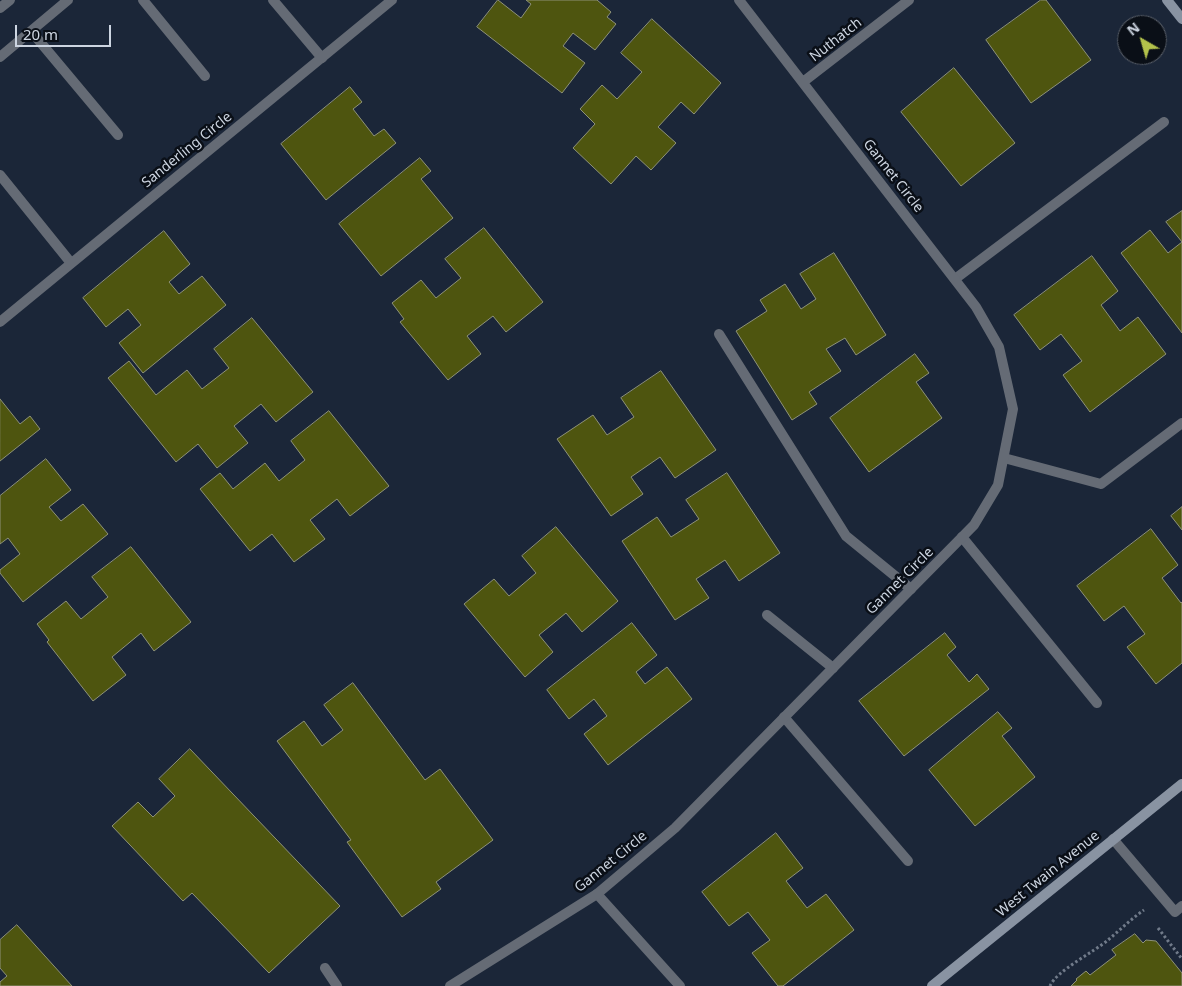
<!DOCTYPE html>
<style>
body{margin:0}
#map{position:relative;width:1182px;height:986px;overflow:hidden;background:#1b2638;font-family:"Noto Sans",sans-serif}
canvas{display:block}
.north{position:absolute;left:1117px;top:15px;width:50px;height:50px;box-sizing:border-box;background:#0a0f17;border:1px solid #585e68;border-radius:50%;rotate:322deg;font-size:14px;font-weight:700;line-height:20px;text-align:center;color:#cdd5e1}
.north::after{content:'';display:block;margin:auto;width:18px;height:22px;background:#b3c24b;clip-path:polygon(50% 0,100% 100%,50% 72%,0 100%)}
.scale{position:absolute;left:15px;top:25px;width:96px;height:22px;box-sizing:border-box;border:2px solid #cdd5e1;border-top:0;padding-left:6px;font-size:15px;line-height:18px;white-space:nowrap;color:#cdd5e1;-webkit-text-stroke:4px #0a0f17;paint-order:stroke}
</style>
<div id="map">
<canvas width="1182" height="986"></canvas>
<div class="north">N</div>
<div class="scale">20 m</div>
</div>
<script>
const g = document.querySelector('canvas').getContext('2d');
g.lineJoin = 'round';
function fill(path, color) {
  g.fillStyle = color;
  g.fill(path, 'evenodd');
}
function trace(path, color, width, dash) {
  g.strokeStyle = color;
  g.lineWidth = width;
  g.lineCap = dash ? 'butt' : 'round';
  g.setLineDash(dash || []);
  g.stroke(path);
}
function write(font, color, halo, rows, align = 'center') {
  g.font = font + ' "Noto Sans",sans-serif';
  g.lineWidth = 5;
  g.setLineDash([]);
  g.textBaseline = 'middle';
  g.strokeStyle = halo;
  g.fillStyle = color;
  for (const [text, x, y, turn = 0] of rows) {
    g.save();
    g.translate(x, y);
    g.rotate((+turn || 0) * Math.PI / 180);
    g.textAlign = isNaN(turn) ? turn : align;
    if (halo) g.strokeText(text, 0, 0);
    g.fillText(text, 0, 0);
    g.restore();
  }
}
const building = new Path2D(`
 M498 0 521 18 531 4 526 0H597L611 12 607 17 616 24 595 50 573 33 563 46 585 63 562 93 477 27Z
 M1041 0H1046L1091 60 1031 103 986 40Z
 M652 19 721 83 694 114 681 102 658 127 676 143 651 170 636 156 611 184 573 148 595 124 580 109 602 85 617 99 642 72 621 53Z
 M954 68 1015 143 961 186 901 112Z
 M350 87 362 102 353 109 374 136 384 129 396 143 326 200 281 144Z
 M420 158 431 171 421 179 453 218 381 276 339 224Z
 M1182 211V333L1121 253 1150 230 1168 253 1182 242 1166 222Z
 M484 228 543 302 506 332 493 316 467 336 481 354 448 380 400 322 404 319 392 303 421 280 436 298 461 278 445 259Z
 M164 231 190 264 169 282 179 294 202 276 226 305 143 373 119 343 141 325 128 309 106 327 83 298Z
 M834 253 886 335 856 355 845 338 826 349 841 371 809 392 817 404 792 420 736 331 767 311 760 300 785 284 801 309 816 299 800 274Z
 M1092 256 1118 291 1101 305 1120 331 1138 317 1166 354 1090 412 1063 375 1082 361 1061 334 1040 350 1014 315Z
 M252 318 313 392 276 422 261 404 234 426 248 443 217 468 198 444 176 462 108 378 129 361 156 395 187 370 202 389 229 368 214 349Z
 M915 354 929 373 916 382 942 418 869 472 830 418Z
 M661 371 716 450 675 478 660 457 631 477 643 494 611 516 557 439 593 415 607 435 634 417 621 398Z
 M0 399 20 424 30 416 40 429 0 461Z
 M329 411 389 486 350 516 337 499 310 520 325 539 294 562 272 534 250 551 200 489 220 473 233 489 265 463 279 481 305 460 291 441Z
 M46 459 71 490 49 507 61 521 83 504 108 534 23 602 0 573V570L20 554 8 538 0 544V496Z
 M727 473 780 553 739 581 725 560 696 579 709 598 675 620 622 541 657 517 671 537 699 519 686 500Z
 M1182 507V530L1171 516Z
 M556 527 618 601 582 632 566 613 539 635 553 652 525 677 464 604 494 579 509 596 536 573 522 556Z
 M1151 529 1178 565 1162 578 1181 603 1182 602V663L1156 684 1127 647 1145 634 1124 606 1104 621 1077 586Z
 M131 547 191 622 154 651 141 633 112 657 126 675 93 701 47 642 49 640 37 624 66 601 81 619 108 597 92 577Z
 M632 623 657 655 636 672 645 684 667 667 692 699 608 765 584 734 607 716 594 699 569 719 547 690Z
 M945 633 956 647 947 655 969 682 977 674 989 689 904 756 859 701Z
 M353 683 425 780 440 769 493 840 436 882 441 889 402 917 347 842 351 840 277 741 304 721 322 746 343 730 324 705Z
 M998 712 1012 728 1002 736 1035 777 975 826 929 770Z
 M190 749 340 906 269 973 192 893 183 901 112 826 138 802 153 817 175 796 159 779Z
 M776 833 803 868 786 881 807 908 826 894 854 930 783 986H778L752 953 770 940 748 912 729 926 702 892Z
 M17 925 72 986H0V982L7 976 0 968V940Z
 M1135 934 1143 943 1146 940 1156 941 1182 973V986H1071L1077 980 1076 979 1086 971 1090 975 1116 955 1112 950Z`);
fill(building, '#4e550f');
trace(building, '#8e9279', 1);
trace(new Path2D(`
 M1158 928 1182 959
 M1050 986C1056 971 1094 952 1108 940 1120 930 1131 919 1144 910`), '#717b8a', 3, [2.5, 2.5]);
trace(new Path2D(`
 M143 0 205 76
 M273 0 322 58
 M0 8 10 0
 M31 31 118 135
 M0 57 68 0
 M0 175 71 263
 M955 279 1164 122
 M719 334 846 536 911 589
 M1004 458 1101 484 1182 423
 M962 537 1097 703
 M767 615 833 668
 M784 717 908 861
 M1113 839 1175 912 1182 906
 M597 894 680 986
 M325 968 337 986`), '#656b75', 10);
trace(new Path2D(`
 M803 82 909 0
 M0 322 392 0
 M450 986 597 894 675 828 974 525 998 485 1013 409 999 347 976 307 739 0`), '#656b75', 10);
trace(new Path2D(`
 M1167 0 1182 19
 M932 986 1182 784`), '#8993a2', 10);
write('14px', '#cdd5e1', '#0a0f17', [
 ["Nuthatch",836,40,-38],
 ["Sanderling Circle",187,150,-39],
 ["Gannet Circle",893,176,52],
 ["Gannet Circle",900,581,-45],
 ["Gannet Circle",611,862,-39],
 ["West Twain Avenue",1048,874,-39]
]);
</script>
